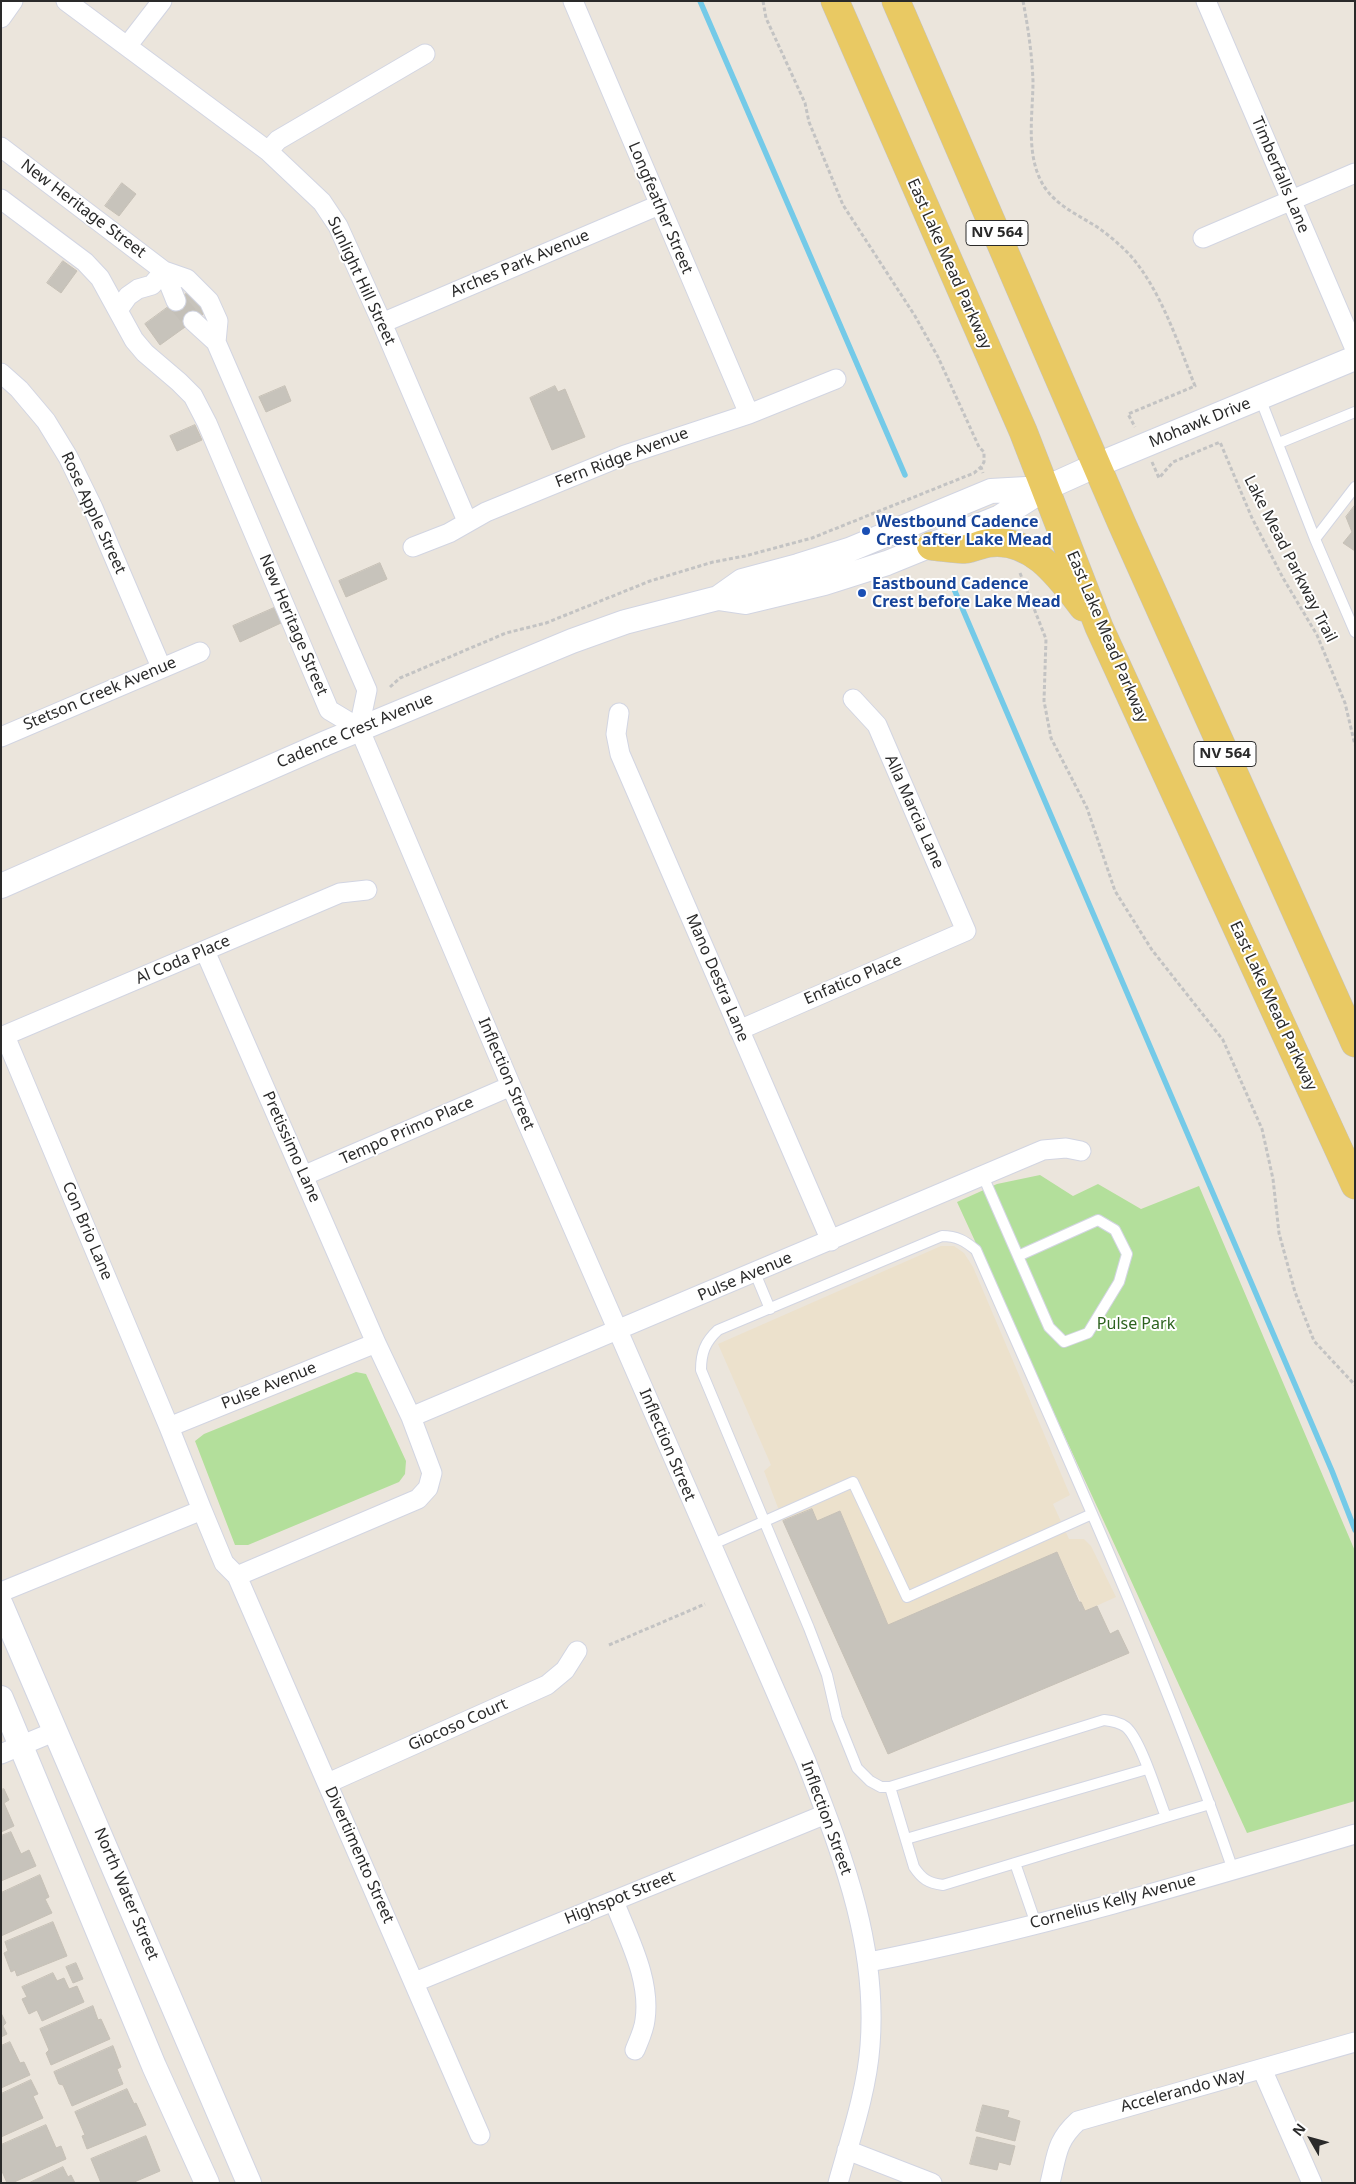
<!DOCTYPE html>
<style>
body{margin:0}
#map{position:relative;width:1356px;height:2184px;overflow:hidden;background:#ebe5dc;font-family:"Noto Sans",sans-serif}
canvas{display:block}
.frame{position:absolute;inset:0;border:2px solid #2a2a2a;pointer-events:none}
.north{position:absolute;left:1286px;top:2114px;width:50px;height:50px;-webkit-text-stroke:4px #fff;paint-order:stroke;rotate:308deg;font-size:14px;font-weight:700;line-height:20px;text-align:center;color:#2a2a2a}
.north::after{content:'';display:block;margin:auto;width:18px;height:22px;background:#2a2a2a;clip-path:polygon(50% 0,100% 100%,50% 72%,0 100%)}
</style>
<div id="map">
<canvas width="1356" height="2184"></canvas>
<div class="frame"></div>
<div class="north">N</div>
</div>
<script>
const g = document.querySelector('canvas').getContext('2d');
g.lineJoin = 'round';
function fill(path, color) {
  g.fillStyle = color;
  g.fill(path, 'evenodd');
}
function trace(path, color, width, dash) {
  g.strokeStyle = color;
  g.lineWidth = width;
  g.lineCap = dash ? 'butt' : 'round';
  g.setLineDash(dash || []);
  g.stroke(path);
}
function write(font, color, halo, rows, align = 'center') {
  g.font = font + ' "Noto Sans",sans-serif';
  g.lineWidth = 4;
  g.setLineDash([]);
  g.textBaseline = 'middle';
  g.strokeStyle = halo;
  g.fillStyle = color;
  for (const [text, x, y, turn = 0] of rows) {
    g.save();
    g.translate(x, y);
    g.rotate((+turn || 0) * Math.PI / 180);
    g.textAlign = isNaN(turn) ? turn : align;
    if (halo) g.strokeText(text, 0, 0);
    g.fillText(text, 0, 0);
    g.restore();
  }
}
fill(new Path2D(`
 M941 1246H954L964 1253 973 1267 1070 1495 1053 1504 1069 1539H1084L1091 1546 1116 1597 1085 1611 1057 1552 888 1625 840 1511 817 1521 811 1509 783 1521 764 1471 771 1465 718 1344Z`), '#ece1cc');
fill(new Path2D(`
 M1040 1175 1073 1196 1098 1184 1141 1209 1199 1186 1355 1551V1801L1247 1833 957 1202 997 1184Z
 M356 1372 366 1374 406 1461 405 1474 399 1482 248 1545H235L195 1441 204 1434Z`), '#b3df9b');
trace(new Path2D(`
 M700 1 905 475
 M954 589 1332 1471 1355 1530`), '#74cae8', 5.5);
const building = new Path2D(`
 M122 183 136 194 119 216 105 206Z
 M63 261 77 271 61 293 47 283Z
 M190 291 206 312 160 345 145 324Z
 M285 386 291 401 266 412 259 397Z
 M555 386 558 392 565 389 585 437 552 450 530 398Z
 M195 425 202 440 177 451 170 436Z
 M1355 505V551L1343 543 1352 532 1346 517Z
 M380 563 387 579 346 597 339 581Z
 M274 608 281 623 240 642 233 626Z
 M812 1509 817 1521 840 1511 888 1625 1057 1552 1079 1602H1081L1085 1611 1097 1606 1110 1634 1118 1630 1129 1653 888 1754 783 1521Z
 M4 1789 9 1800 4 1803 14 1826 1 1832V1790Z
 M11 1832 21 1854 29 1850 36 1866 1 1881V1836Z
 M40 1875 49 1897 45 1899 52 1913 1 1936V1893Z
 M53 1922 67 1956 17 1976 15 1970 11 1972 4 1953 8 1951 5 1942Z
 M76 1963 83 1979 73 1983 66 1967Z
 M53 1973 57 1981 64 1978 69 1989 77 1986 84 2002 42 2021 37 2010 29 2014 22 1999 27 1997 22 1987Z
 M93 2006 98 2020 101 2019 110 2039 51 2065 46 2053 49 2050 40 2029Z
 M1 2013 6 2023 3 2026 7 2034 1 2037Z
 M10 2042 20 2063 24 2062 30 2075 1 2088V2046Z
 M113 2046 121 2067 117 2069 123 2084 72 2106 63 2085 59 2084 54 2072Z
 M31 2080 38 2094 33 2096 43 2118 1 2137V2094Z
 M127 2089 134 2104 136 2103 146 2125 87 2149 82 2136 85 2135 75 2112Z
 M983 2105 1009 2111 1007 2117 1020 2121 1015 2141 976 2131Z
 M46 2125 56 2148 61 2146 66 2159 12 2183H7L1 2169V2145Z
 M146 2136 160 2171 132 2183H101L91 2159Z
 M977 2137 1015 2146 1010 2165 999 2162 997 2170 970 2164Z
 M63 2167 68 2177 71 2175 75 2183H29Z`);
fill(building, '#c7c3bb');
trace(building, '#c6c0b6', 1);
trace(new Path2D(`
 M176 301 193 321`), '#c4c0b8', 19, [19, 9]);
const service = new Path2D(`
 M1260 398 1315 539
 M1279 443 1355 412
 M1355 487 1315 539 1355 632
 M983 1176 1049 1327 1064 1342 1088 1333 1119 1282 1127 1254 1115 1230 1098 1220 1018 1256
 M755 1273 770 1309
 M711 1545 853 1482 907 1597 1092 1514
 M890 1787 914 1867C922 1879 928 1883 943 1885L1166 1817C1158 1797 1141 1740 1126 1727 1119 1722 1112 1721 1104 1720L890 1787H881L870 1781 857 1768 837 1718 827 1675 809 1628 701 1370C701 1353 705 1342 718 1330L942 1236C957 1236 965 1241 976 1250 1066 1455 1160 1658 1233 1870
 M1166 1817 1210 1804
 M906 1839 1147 1769
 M1015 1863 1036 1924`);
const minor = new Path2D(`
 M66 1 268 151 322 202 338 226 382 323 467 521
 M573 1 749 414
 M1206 1 1355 349
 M1 18 13 1
 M128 45 162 1
 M1 147 164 271 176 301
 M268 151 278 140 425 54
 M1 199 85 262 100 278 134 340 145 353 179 382 193 396 207 423 329 710 359 728
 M1203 238 1355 173
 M118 310 128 296 138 289 152 285 164 271 187 279 209 301 218 321 216 342 367 690 359 728
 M193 321 216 342
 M382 323 659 205
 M1 373 19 389 46 421 68 457 93 508 161 667
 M413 547 449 533 486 512 625 455 749 414 836 379
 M619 713 616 734 620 754 831 1241
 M359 728 511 1086 806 1761C842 1855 878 1943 870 2046 867 2090 850 2140 838 2183
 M1 737 200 652
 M205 951 376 1343
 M739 1030 966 931 877 725 853 699
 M5 1036 169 1427
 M1 1037 340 893 367 890
 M303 1176 511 1086
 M202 1510 169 1427 376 1343 411 1417
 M237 1576 480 2135
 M1 1592 202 1510 224 1563 237 1576 418 1499 428 1488 432 1473 411 1417 1043 1150 1066 1148 1081 1151
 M1 1754 56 1731
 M328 1783 547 1685 565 1670 577 1651
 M614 1901C628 1938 651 1979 645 2020 644 2030 639 2040 635 2050
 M869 1962C1033 1930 1194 1882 1355 1834
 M415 1982 826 1814
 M1262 2069 1312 2183
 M847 2150 932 2183
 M1050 2183C1057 2155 1056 2141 1078 2121L1355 2042`);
const tertiary = new Path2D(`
 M718 598 742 581 798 566 849 550 991 491 1044 488
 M1 886 326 743 572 641 625 622 718 598 745 602 824 583 887 563 1000 517 1046 488 1097 465 1355 358
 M1 1605 249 2183
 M1 1698 154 2066 207 2183`);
const primary = new Path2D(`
 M835 1 1023 431 1099 627 1355 1185
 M896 1 1122 524 1355 1043
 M931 546C943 547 955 550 966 549 974 548 981 544 989 543 1032 537 1060 577 1083 607`);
trace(service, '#d2d5e2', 12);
trace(minor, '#d2d5e2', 21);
trace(tertiary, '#d2d5e2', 26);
trace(primary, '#c3c3c3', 29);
trace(new Path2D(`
 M763 1 766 18 805 103 809 122 843 205 915 316 938 357 979 447 984 452V462L981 467 983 473
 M1023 1C1028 27 1032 54 1033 81 1033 112 1026 149 1040 179 1052 205 1078 214 1100 229 1110 236 1120 245 1129 254 1160 288 1178 343 1195 386L1128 414 1135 427
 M1152 462 1159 478 1173 462 1220 442 1252 518 1283 578 1317 635 1345 703 1355 745
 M1020 573 1046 639 1044 701 1051 738 1087 808 1115 891 1152 950 1223 1040 1262 1129 1273 1179 1279 1233 1295 1292 1314 1341 1355 1385
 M390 687 400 678 506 633 546 623 650 581 713 562 745 556 812 538 974 473 981 467
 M609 1645 705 1604`), '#c3c3c3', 3, [4, 2.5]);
trace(service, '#fff', 10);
trace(minor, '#fff', 19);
trace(tertiary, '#fff', 24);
trace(primary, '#e9c963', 28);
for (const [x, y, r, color] of [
 [866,531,5,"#1a4fb4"],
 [862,593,5,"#1a4fb4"]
]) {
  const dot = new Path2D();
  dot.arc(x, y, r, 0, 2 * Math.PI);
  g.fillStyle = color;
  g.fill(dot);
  trace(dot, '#fff', 2);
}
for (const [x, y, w] of [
 [997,233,62],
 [1225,754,62]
]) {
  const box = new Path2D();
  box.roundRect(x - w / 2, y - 12.5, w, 25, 4);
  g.fillStyle = '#fff';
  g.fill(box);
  trace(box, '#2a2a2a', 1);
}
write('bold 15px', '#2a2a2a', null, [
 ["NV 564",997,233],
 ["NV 564",1225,754]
]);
write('16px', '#2a2a2a', '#fff', [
 ["Timberfalls Lane",1280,175,67],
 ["Longfeather Street",660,208,67],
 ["New Heritage Street",83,209,37],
 ["Arches Park Avenue",520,264,-23],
 ["East Lake Mead Parkway",949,264,66],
 ["Sunlight Hill Street",361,281,65],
 ["Mohawk Drive",1200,423,-22],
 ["Fern Ridge Avenue",622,458,-21],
 ["Rose Apple Street",93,513,65],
 ["Lake Mead Parkway Trail",1290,559,63],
 ["New Heritage Street",293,625,67],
 ["East Lake Mead Parkway",1107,637,67],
 ["Stetson Creek Avenue",100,694,-23],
 ["Cadence Crest Avenue",355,731,-23],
 ["Alla Marcia Lane",914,812,66],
 ["Al Coda Place",183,960,-23],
 ["Mano Destra Lane",717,978,67],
 ["Enfatico Place",853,980,-23],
 ["East Lake Mead Parkway",1273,1006,65],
 ["Inflection Street",506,1074,67],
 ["Tempo Primo Place",407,1131,-24],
 ["Pretissimo Lane",291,1147,66],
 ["Con Brio Lane",87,1231,67],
 ["Pulse Avenue",745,1277,-23],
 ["Pulse Avenue",269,1386,-22],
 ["Inflection Street",667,1445,67],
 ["Giocoso Court",458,1725,-24],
 ["Inflection Street",826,1818,70],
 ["Divertimento Street",359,1855,66],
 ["North Water Street",126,1894,67],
 ["Highspot Street",620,1898,-22],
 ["Cornelius Kelly Avenue",1113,1902,-15],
 ["Accelerando Way",1183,2091,-15]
]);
write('bold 16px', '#164399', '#fff', [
 ["Westbound Cadence",876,522],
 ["Crest after Lake Mead",876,540],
 ["Eastbound Cadence",872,584],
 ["Crest before Lake Mead",872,602]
], 'left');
write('16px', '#2d631e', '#fff', [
 ["Pulse Park",1136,1324]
]);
</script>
